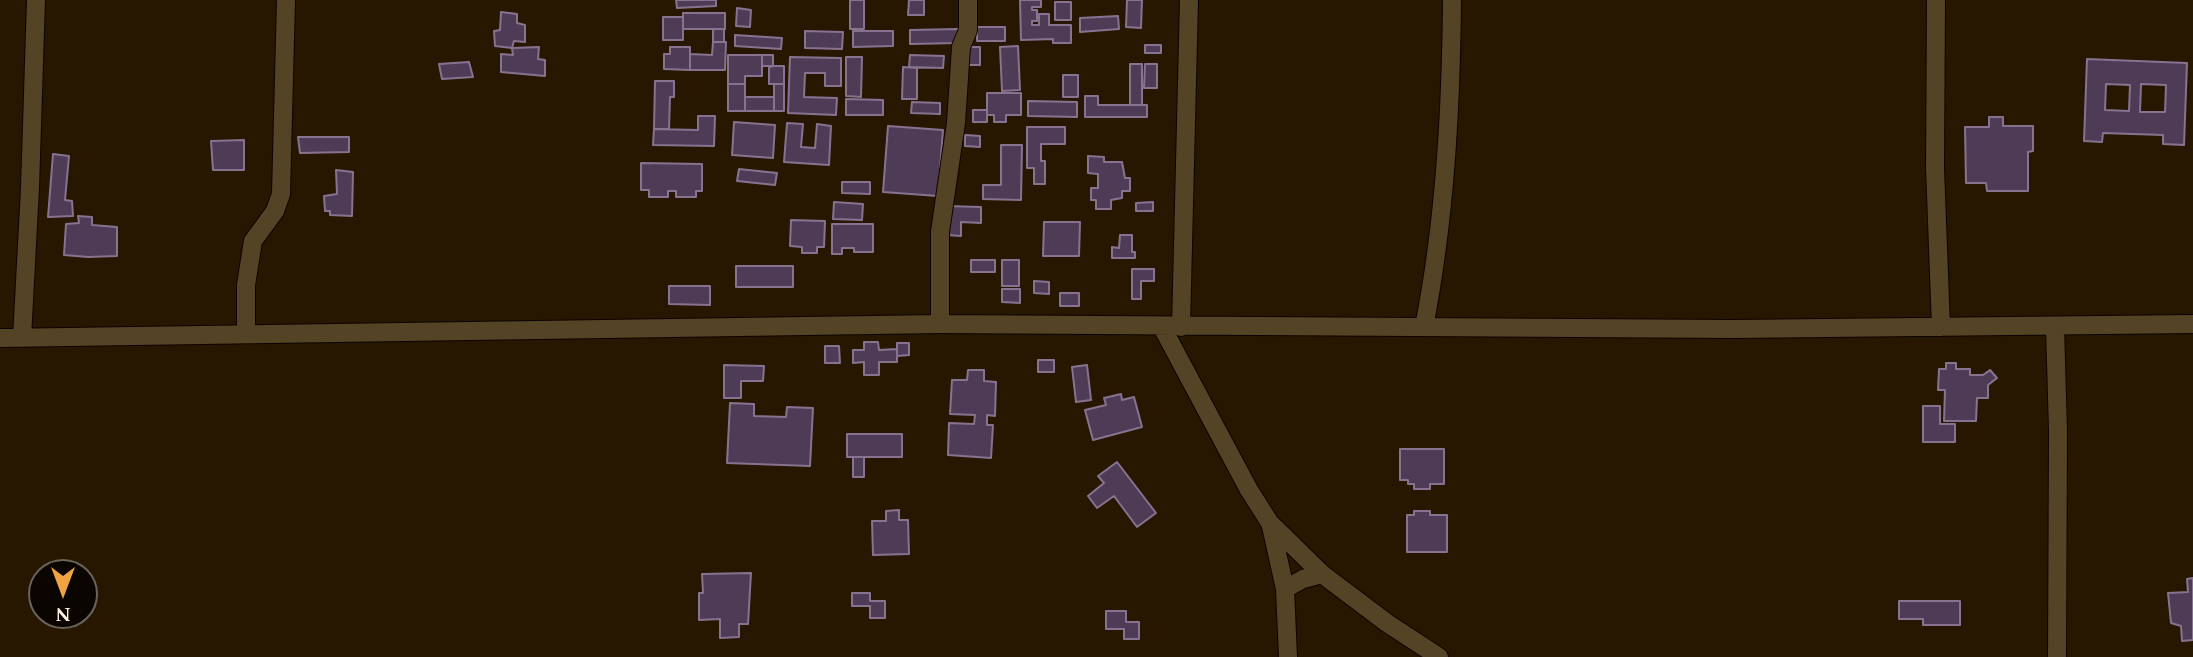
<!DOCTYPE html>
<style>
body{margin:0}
#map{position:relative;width:2193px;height:657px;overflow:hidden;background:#271700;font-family:Spectral,serif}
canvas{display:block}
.north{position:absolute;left:28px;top:559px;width:70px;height:70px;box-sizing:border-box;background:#0a0500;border:2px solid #6a635a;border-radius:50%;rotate:180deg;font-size:19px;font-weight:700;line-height:28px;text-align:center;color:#fbf1e0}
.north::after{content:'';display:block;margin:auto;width:24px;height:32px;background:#f3a442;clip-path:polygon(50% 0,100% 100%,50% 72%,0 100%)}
</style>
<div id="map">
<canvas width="2193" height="657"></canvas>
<div class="north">N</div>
</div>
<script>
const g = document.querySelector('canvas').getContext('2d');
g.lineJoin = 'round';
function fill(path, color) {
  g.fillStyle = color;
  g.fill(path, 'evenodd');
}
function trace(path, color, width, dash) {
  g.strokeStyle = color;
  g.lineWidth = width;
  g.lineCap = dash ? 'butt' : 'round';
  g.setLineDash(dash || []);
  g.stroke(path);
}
const building = new Path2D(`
 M676 0H716V6L677 8Z
 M850 0H864V29H850Z
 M909 0H924V15H908Z
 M1020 0H1041V7H1032V10H1037V21H1032V25H1039V14H1049V25H1071V43H1053V39L1021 40Z
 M1127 0H1142L1141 28 1126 27Z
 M1055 2H1071V20H1055Z
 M737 8 751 10 750 27 736 26Z
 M501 12 517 14V23L525 25V42L514 41 512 48 495 46 494 31 500 30Z
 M683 13H725V29H683Z
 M1118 16 1119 29 1080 32V18Z
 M663 17H683V40H663Z
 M977 27H1005V41H977Z
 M713 29H724V42H713Z
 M958 29V43L910 44V30Z
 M805 31 843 32 842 49 805 48Z
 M853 31H893V46L853 47Z
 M735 35 782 38 781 49 735 46Z
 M713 42H726L725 70H690V54L712 55Z
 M1145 45H1161V53H1145Z
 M1018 46 1020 90 1002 91 1000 47Z
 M539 47 538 59 545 60V76L501 72V54L513 55 512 48Z
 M670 47H690V70L664 69V54H670Z
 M967 47H980V65H967Z
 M728 55H762V76H745V84H728Z
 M762 55H773V66H762Z
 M910 55 944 56 943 68 909 67Z
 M790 57 841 58V86H825V73H805L804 97 837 98 836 115 788 113Z
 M846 57H862L861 97 846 96Z
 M2087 59 2187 63 2184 145 2163 144V135L2103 133 2102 142 2084 141ZM2106 84 2130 85 2129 111 2105 110ZM2141 84 2166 85 2165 112H2140Z
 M469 62 473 77 442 79 439 64Z
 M1130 64H1142V105H1130Z
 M1145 64H1157V88H1144Z
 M774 66H784V84H769V67Z
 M903 67 917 68V99H902Z
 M1063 75H1078V97H1063Z
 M655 81H674V97H670L669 129H654Z
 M728 84H745V111H728Z
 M774 84H784V111H774Z
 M987 93H1021V115H1006V122H994V115H987Z
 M1085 96H1098V105H1147V117H1085Z
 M745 97H774V111H745Z
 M846 99 883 100V115H846Z
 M1028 101 1077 102V117L1028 116Z
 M912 102 940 103V114L911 113Z
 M973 110H987V122H973Z
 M698 116H715L714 146 653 145 654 129 698 130Z
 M1989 117H2003V126H2033V151L2028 152V191H1987L1986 183H1966L1965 127H1989Z
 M734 122 775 125 773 158 732 155Z
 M787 123 803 124 801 147 815 148 817 124 831 126 829 165 784 162Z
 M888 126 943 130 938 196 883 192Z
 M1027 127H1065V144H1041V161H1045V184H1034V168H1027Z
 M965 135 980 136V147L965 146Z
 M298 137H349V152L300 153Z
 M244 140V170H213L211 141Z
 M1001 145H1022L1021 200 983 199V185H1001Z
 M53 154 69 156 65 200 72 201 73 216 48 217Z
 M1088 156 1104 157V162H1122L1125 178H1130V191H1122V198L1111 200V209H1096V200H1091V188H1098V174L1088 173Z
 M641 163 702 164V191H696V197H676V191H668V197H649V190H641Z
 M739 169 777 173 775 185 737 181Z
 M336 170 353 172 352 216 330 215V211H325L324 196 337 194Z
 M842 182H870V194L842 193Z
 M834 202 863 204 862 220 833 219Z
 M1153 202V211H1136V203Z
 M946 206 981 207V223L961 222V236L946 235Z
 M78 216 92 217V225L117 227V256L88 257 64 255 66 224 79 223Z
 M791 220 825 221 824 247H817V253H802V247L790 246Z
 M1044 222H1080L1079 256H1043Z
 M832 224H873V252H854V248H842V254H832Z
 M1120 235H1132V252H1135V258H1112V247L1119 248Z
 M971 260H995V272H971Z
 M1002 260H1019V286H1002Z
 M736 266H793V287H736Z
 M1132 269H1154V281H1141V299H1132Z
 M1034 281 1049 282V294L1034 293Z
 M669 286H710V305L669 304Z
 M1002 289H1020V303L1002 302Z
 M1060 293H1079V306H1060Z
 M864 342H878L879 350 897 349V362H879V375H864V362L853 363V350H864Z
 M897 343H909V355L897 356Z
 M825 346H839L840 363H825Z
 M1038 360H1054V372H1038Z
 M1946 363H1956V369H1970V375H1983L1990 370 1997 378 1988 385V398H1977L1976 421H1944L1945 390H1938L1939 369H1946Z
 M724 365 764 366 763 381H741V398H724Z
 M1087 365 1091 400 1076 402 1072 367Z
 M968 370H984V381L996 382 995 416 987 415V425H993L991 458 948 455 949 423 974 424 975 415 950 414 952 380H967Z
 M1121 394 1122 400 1134 397 1142 427 1093 440 1085 410 1106 405 1104 398Z
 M730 403 754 404V416L786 417 787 407 813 408 810 466 727 463Z
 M1923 406H1940V424H1955V442H1923Z
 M847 434H902V457H847Z
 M1400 449H1444V484H1430V489H1414V484H1408V480H1400Z
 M853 457H864V477H853Z
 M1117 462 1156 513 1137 527 1114 496 1097 508 1088 496 1104 483 1098 476Z
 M899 510V520H908L909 554 873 555 872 521H886V511Z
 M1414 511H1430V515H1447V552H1407V515H1414Z
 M751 573 748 624H739V637L720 638V619L699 620V593H703L702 574Z
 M2193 578V640L2182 641 2181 626 2171 623 2168 593 2188 592 2187 579Z
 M852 593H870V601H885V618H870V606H852Z
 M1899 601H1960V625H1923V619H1899Z
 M1106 611H1126V622H1139V639H1124V629H1106Z`);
fill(building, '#4e3c56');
trace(building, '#877390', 2);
const minor = new Path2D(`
 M1936 0 1935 168 1941 327
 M940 324V232L956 123 961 47 968 30V0
 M2055 326 2058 431 2057 657
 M1162 327 1249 490 1270 523 1322 574 1387 623 1439 657
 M1181 327 1189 0
 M1424 327C1445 220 1451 110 1452 0
 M246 334V285L253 241 275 211 281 194 286 0
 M0 338 940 324 1734 329 2193 324
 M22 338 30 188 36 0
 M1271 526 1285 589 1288 657
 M1285 589 1303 579 1322 574`);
trace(minor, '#0f0300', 20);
trace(minor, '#554326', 18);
</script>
